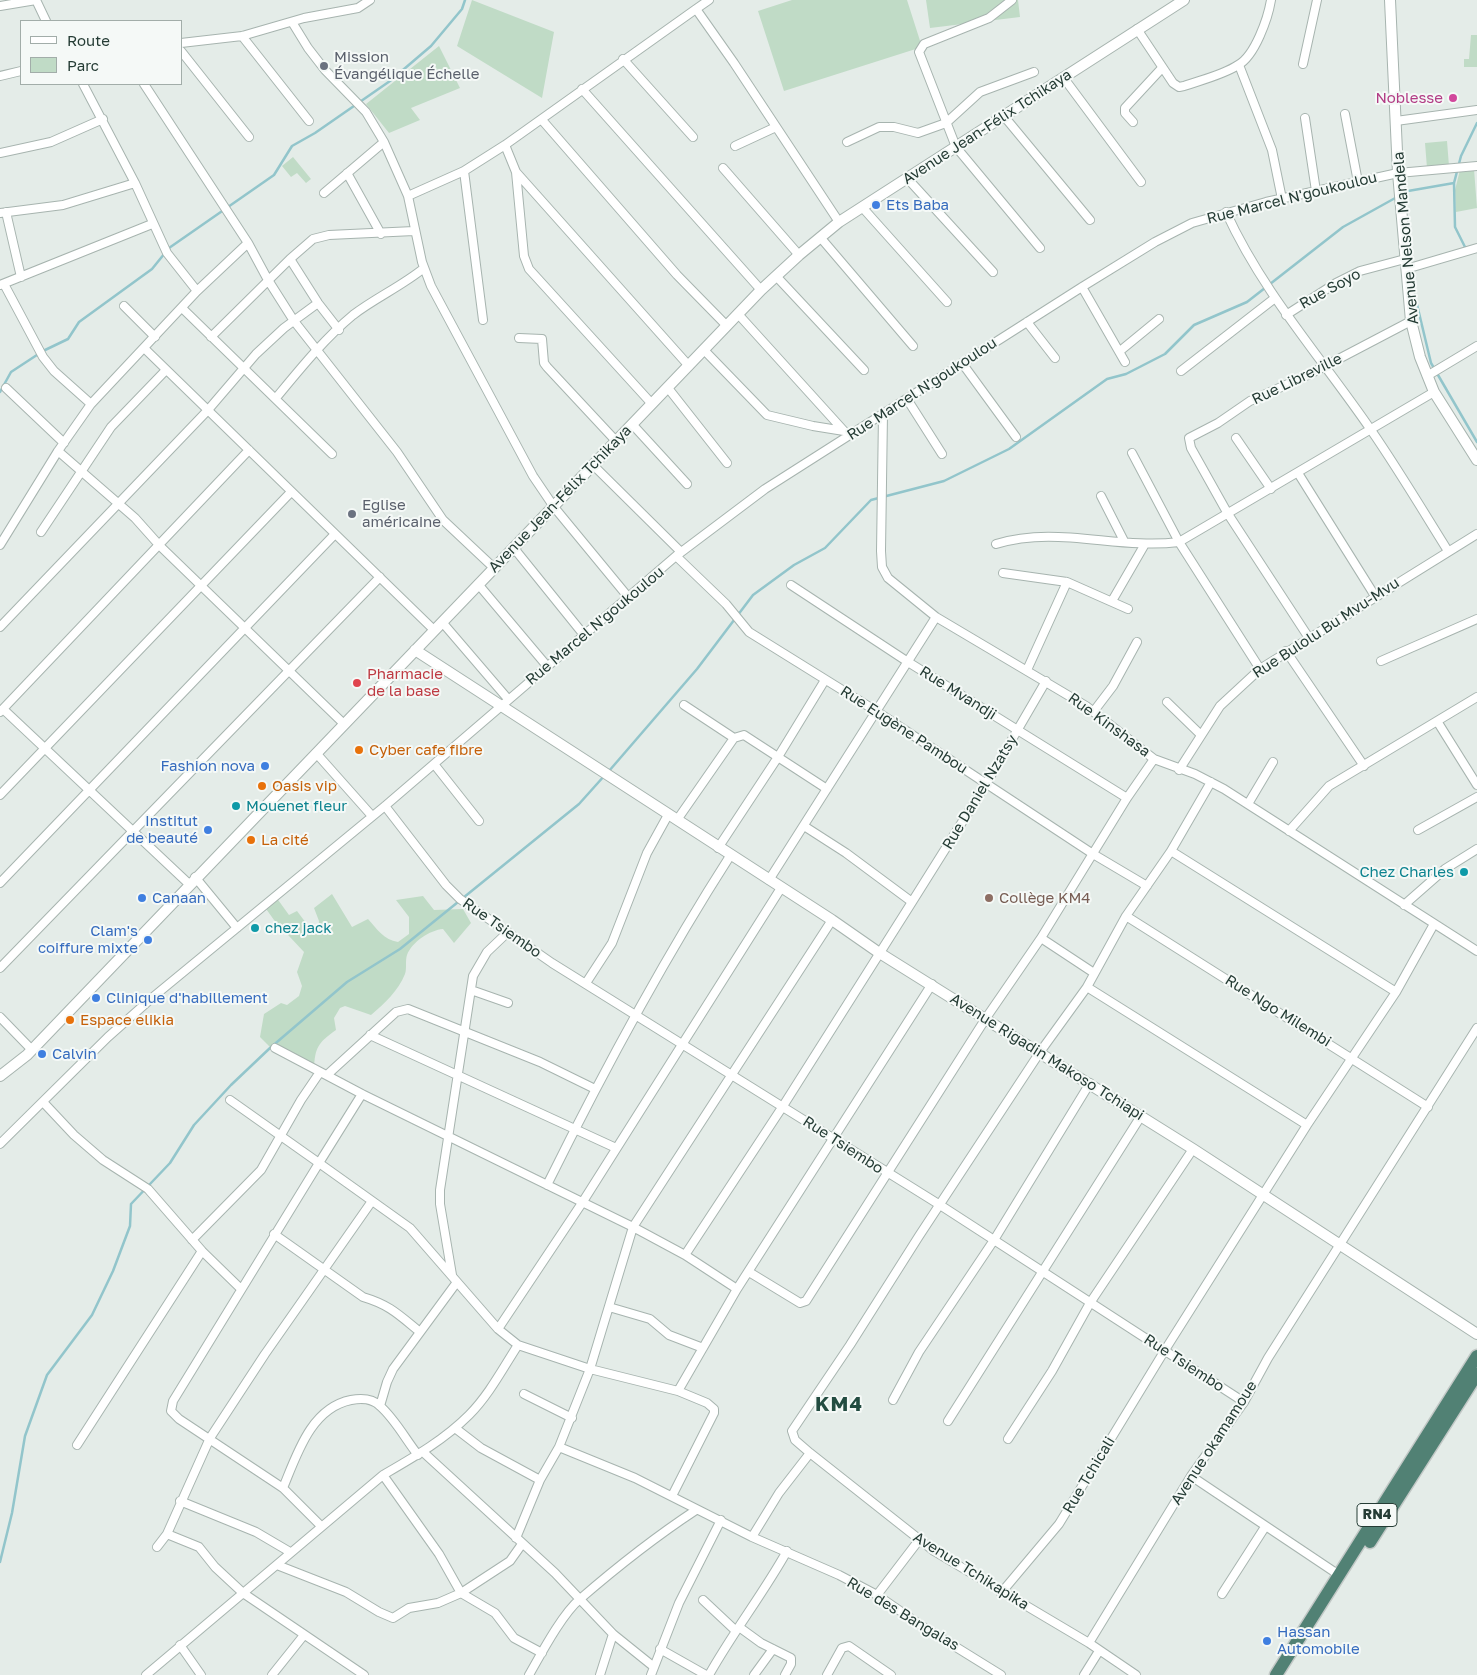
<!DOCTYPE html>
<meta charset="utf-8">
<style>
body{margin:0}
#map{position:relative;width:1477px;height:1675px;overflow:hidden;background:#e4ece8;font-family:"Golos Text",sans-serif}
canvas{display:block}
.legend{position:absolute;left:20px;top:20px;width:162px;height:65px;box-sizing:border-box;background:#f5f9f7;border:1px solid #a2ada9;margin:0;padding:6px 9px;list-style:none;font-size:15px;color:#253c35}
.legend li{display:flex;align-items:center;gap:10px;height:25px}
.legend b{width:25px;border:1px solid #a2ada9}
</style>
<div id="map">
<canvas width="1477" height="1675"></canvas>
<ul class="legend">
<li><b style="height:6px;background:#fff"></b>Route</li>
<li><b style="height:14px;background:#c0dbc6"></b>Parc</li>
</ul>
</div>
<script>
const g = document.querySelector('canvas').getContext('2d');
g.lineJoin = 'round';
function fill(path, color) {
  g.fillStyle = color;
  g.fill(path, 'evenodd');
}
function trace(path, color, width, dash) {
  g.strokeStyle = color;
  g.lineWidth = width;
  g.lineCap = dash ? 'butt' : 'round';
  g.setLineDash(dash || []);
  g.stroke(path);
}
function write(font, color, halo, rows, align = 'center') {
  g.font = font + ' "Golos Text",sans-serif';
  g.lineWidth = 4;
  g.setLineDash([]);
  g.textBaseline = 'middle';
  g.strokeStyle = halo;
  g.fillStyle = color;
  for (const [text, x, y, turn = 0] of rows) {
    g.save();
    g.translate(x, y);
    g.rotate((+turn || 0) * Math.PI / 180);
    g.textAlign = isNaN(turn) ? turn : align;
    if (halo) g.strokeText(text, 0, 0);
    g.fillText(text, 0, 0);
    g.restore();
  }
}
fill(new Path2D(`
 M472 0 554 32 542 98 457 46Z
 M792 0H907L922 47 784 91 758 11Z
 M926 0H1018L1020 17 930 28Z
 M1471 35H1477V67H1464V59H1469Z
 M439 46 460 88 411 108 420 120 389 133 366 104Z
 M1447 141 1449 166 1427 168 1425 143Z
 M293 157 311 179 306 183 297 173 291 177 282 166Z
 M1474 169 1477 208 1456 212 1455 190 1460 170Z
 M332 894 352 927 368 919C377 929 384 940 398 942L409 934V917L396 900 423 896 434 910 463 909 471 923 454 943 443 929C430 930 412 942 407 955 405 961 407 968 405 974 398 991 385 1003 371 1015L345 1006 340 1008 334 1018 336 1030C318 1043 315 1047 314 1069L274 1051 260 1037 264 1014 281 1003 287 1005 299 996 302 986 297 972 304 952 274 920 264 906 276 897 289 915 297 911 312 931 318 935 319 921 314 908Z`), '#c0dbc6');
trace(new Path2D(`
 M1402 195 1408 191 1454 183
 M1466 249 1455 227 1454 183 1461 156 1477 123
 M1413 269 1414 292 1431 363 1477 442
 M0 392 11 372 43 351 68 339 79 322 152 269 169 248 274 175 292 146 315 133 390 81 431 46 462 9 465 0
 M609 771 697 669 753 595 794 565 825 548 871 500 944 481 1009 449 1107 379 1126 374 1165 354 1194 325 1247 302 1343 227 1397 197
 M0 1562 12 1513 25 1436 47 1375 92 1315 113 1271 130 1226 131 1204 170 1163 194 1125 231 1085 270 1048 347 982 400 949 579 804 605 775`), '#92c5cb', 2.5);
const minor = new Path2D(`
 M1012 0 989 18 924 44 919 52 956 147 1040 248
 M0 6 36 0 46 21
 M696 9 709 0
 M292 22 308 48 325 70 366 112 384 142 408 196 422 262 431 286 533 476 554 507 629 598
 M1137 29 1173 83 1179 87 1184 86C1201 80 1223 75 1238 65 1255 56 1268 18 1271 0
 M242 36 309 121
 M181 43 242 36 304 18 358 8 370 0
 M181 51 249 137
 M623 59 693 137
 M1303 64 1317 0
 M1239 65 1272 150 1282 199
 M0 76 21 71
 M1063 77 1141 182
 M83 84 135 183 167 253 197 291
 M144 84 248 243 268 280 294 321 397 452 443 520 493 567
 M582 89 761 290
 M1345 114 1358 182
 M1003 115 1090 220
 M1305 118 1316 191
 M542 120 677 275 727 326
 M1396 121 1477 110
 M1133 122 1125 113V108L1162 68
 M847 142 879 127H894L918 133 946 123 980 92 1034 72
 M505 145 516 172 689 366
 M735 146 776 127
 M0 153 51 142 103 119
 M723 168 799 255
 M464 171 483 320
 M516 172 524 256 529 269 652 404
 M347 173 381 234
 M907 178 993 272
 M324 193 384 142
 M408 196 464 171 505 145 696 9 734 63 839 222
 M862 207 947 302
 M6 212 21 277
 M1226 212C1263 293 1321 357 1371 430 1398 469 1423 511 1448 551
 M0 213 63 205 135 183
 M820 237 913 346
 M290 259 318 303 339 330
 M1406 269 1477 248
 M776 276 864 370
 M4 284 43 357 54 371 91 404
 M0 285 152 224
 M1082 287 1125 362
 M124 306 155 337
 M182 308 332 454
 M738 314 844 431
 M1286 315 1336 283 1360 271 1405 259
 M1027 322 1055 358
 M211 337 290 259 313 239 329 235 414 231
 M519 338 542 339 544 363 547 367 616 441
 M144 348 434 630
 M704 350 767 415 813 426 844 431
 M1120 351 1159 319
 M962 363 1016 437
 M1181 371 1275 298
 M1427 376 1477 346
 M6 388 64 443
 M668 388 727 463
 M276 398C300 369 324 339 353 315 375 298 402 286 424 268
 M907 399 942 454
 M883 414 881 551 882 567 888 578 936 617 1086 706 1154 759 1195 774 1224 789 1477 951
 M632 424 687 484
 M1236 438 1271 489
 M58 451 135 518 160 546 344 724
 M1132 453 1179 542 1260 669
 M593 465 681 552
 M1298 473 1375 596
 M1101 496 1124 541
 M41 532 111 427 166 370
 M996 544C1057 525 1118 550 1179 542L1434 392
 M0 545 58 451 91 404 197 291 248 243
 M513 547 584 635
 M676 556 726 604 749 632 876 711 1093 854 1147 886
 M1003 573 1067 582 1128 609
 M478 584 547 666
 M791 585 908 662 1127 798
 M1112 601 1145 544
 M442 622 508 699
 M0 627 208 410 256 354 284 328 318 303
 M1309 638 1228 514 1191 448 1189 438 1218 423 1250 401 1308 375 1411 321
 M1286 651 1364 766
 M1381 661 1477 619
 M1027 670 1067 582
 M1167 702 1201 735
 M684 705 734 738
 M3 709 189 884
 M1094 711 1113 686 1137 642
 M0 712 249 450
 M1437 721 1477 785
 M316 753 372 816
 M434 764 479 821
 M1179 770 1220 706 1260 669 1477 534
 M0 795 291 492
 M1248 804 1273 762
 M385 806 446 885 460 899 552 963 940 1205 1244 1402
 M677 820 734 738 744 735 827 789
 M804 826 846 853 912 902
 M1418 830 1477 797
 M1289 831 1329 786 1477 697
 M718 848 778 757 825 680
 M1171 851 1396 992
 M195 877 237 928
 M769 880 936 617
 M0 883 335 534
 M1404 905 1445 869 1477 849
 M1126 916 1428 1107
 M1041 938 1094 973
 M0 968 380 577
 M586 983 612 943 647 853 668 815
 M1087 987 1307 1125
 M471 990 508 1003
 M0 1017 32 1050
 M370 1035 616 1148
 M275 1048 362 1094 633 1227 685 1255 737 1289
 M327 1075 396 1012 408 1009 540 1062 595 1089
 M362 1094 319 1163 410 1228 498 1329 518 1345 590 1369 678 1391 707 1403 714 1409V1413L672 1496
 M230 1100 319 1163 173 1401 171 1411 179 1419 283 1488 321 1526
 M43 1102 74 1135 103 1160 148 1189 202 1251 240 1288
 M0 1144 108 1037 153 997 385 806 676 556 765 489 1082 287 1155 242 1192 223 1266 202 1398 173 1477 166
 M547 1185C603 1072 662 962 730 856
 M274 1234 363 1297C390 1305 399 1315 420 1332
 M192 1240 261 1170 301 1100 320 1072
 M685 1255 783 1106 912 902 986 784 1046 681
 M749 1272 800 1303 806 1301 986 1018 1041 938 1127 798 1154 759
 M452 1275 440 1204V1190L473 976 487 952 508 932
 M609 1307 650 1319 669 1335 703 1348
 M498 1329 582 1203 781 888
 M678 1391 737 1289 932 984
 M524 1394 572 1418
 M893 1400 919 1352 994 1240 1090 1083
 M380 1406 387 1382 393 1369 457 1282
 M948 1421 1141 1116
 M455 1428 481 1448 540 1480
 M1008 1439 1052 1371 1090 1303 1193 1149
 M77 1445 202 1251
 M559 1447 635 1478 752 1537 839 1575 877 1595 922 1626 1001 1675
 M423 1452 555 1573 613 1634 654 1667
 M383 1475 439 1554 461 1593 495 1613 514 1638 542 1653
 M1191 1476 1339 1575
 M283 1488C297 1454 311 1408 351 1400 362 1398 372 1398 380 1406 395 1419 406 1440 418 1455
 M180 1501 256 1532 290 1552
 M167 1534 199 1547 215 1567 243 1593 364 1675
 M752 1537 779 1493 810 1453
 M516 1538 540 1480 559 1447 590 1369 633 1227 832 920
 M157 1547 167 1534 210 1438 265 1354 372 1201
 M277 1565 346 1592 379 1612 393 1618 409 1608 438 1603 461 1593 510 1561 522 1544
 M1001 1593 1059 1524 1165 1350 1307 1125 1396 992 1434 924
 M1222 1594 1265 1527
 M877 1595 919 1540
 M703 1600 736 1631
 M739 1627 761 1643 791 1658V1664L785 1675
 M1089 1643 1191 1476 1244 1402 1268 1358 1477 1028
 M180 1645 201 1675
 M660 1649 706 1675
 M146 1675 383 1475C414 1457 444 1440 469 1415 489 1395 503 1368 518 1345
 M272 1675 304 1635
 M529 1675C541 1654 562 1614 580 1599 617 1567 655 1537 696 1510
 M600 1675 613 1634
 M651 1675 679 1603 721 1520
 M709 1675C733 1632 763 1594 787 1551
 M754 1675 773 1649
 M827 1675 842 1648 849 1646 891 1675
 M1084 1675 1099 1651
 M1136 1675 1089 1643 934 1551 810 1453 795 1440 792 1431 850 1345 919 1236 1040 1052 1087 987 1126 916 1171 851 1211 782`);
const tertiary = new Path2D(`
 M1390 0 1398 173 1411 321 1420 357 1434 392 1477 460
 M415 650 832 920 878 952 1193 1149 1477 1334
 M0 1076 27 1055 761 290 799 255 839 222 1184 0`);
const trunk = new Path2D(`
 M1370 1542 1477 1374
 M1276 1675 1477 1356`);
trace(minor, '#a7b4af', 10);
trace(tertiary, '#a7b4af', 12);
trace(trunk, '#c2c8c6', 15);
trace(minor, '#fff', 8);
trace(tertiary, '#fff', 10);
trace(trunk, '#518174', 12);
for (const [x, y, r, color] of [
 [324,66,5,"#6b7280"],
 [1453,98,5,"#d1479c"],
 [876,205,5,"#3f7fe0"],
 [352,514,5,"#6b7280"],
 [357,683,5,"#e0444e"],
 [359,750,5,"#e8710a"],
 [265,766,5,"#3f7fe0"],
 [262,786,5,"#e8710a"],
 [236,806,5,"#0f9aa8"],
 [208,830,5,"#3f7fe0"],
 [251,840,5,"#e8710a"],
 [1464,872,5,"#0f9aa8"],
 [142,898,5,"#3f7fe0"],
 [989,898,5,"#8d6e63"],
 [255,928,5,"#0f9aa8"],
 [148,940,5,"#3f7fe0"],
 [96,998,5,"#3f7fe0"],
 [70,1020,5,"#e8710a"],
 [42,1054,5,"#3f7fe0"],
 [1267,1641,5,"#3f7fe0"]
]) {
  const dot = new Path2D();
  dot.arc(x, y, r, 0, 2 * Math.PI);
  g.fillStyle = color;
  g.fill(dot);
  trace(dot, '#f5f9f7', 2);
}
for (const [x, y, w] of [
 [1377,1515,40]
]) {
  const box = new Path2D();
  box.roundRect(x - w / 2, y - 11.5, w, 23, 4);
  g.fillStyle = '#f5f9f7';
  g.fill(box);
  trace(box, '#253c35', 1);
}
write('bold 14px', '#253c35', null, [
 ["RN4",1377,1515]
]);
write('15px', '#5b616d', '#f5f9f7', [
 ["Mission",334,57],
 ["Évangélique Échelle",334,74],
 ["Eglise",362,505],
 ["américaine",362,522]
], 'left');
write('15px', '#b23c85', '#f5f9f7', [
 ["Noblesse",1443,98]
], 'right');
write('15px', '#253c35', '#f5f9f7', [
 ["Avenue Jean-Félix Tchikaya",987,127,-33],
 ["Rue Marcel N'goukoulou",1292,198,-14],
 ["Avenue Nelson Mandela",1406,238,-95],
 ["Rue Soyo",1330,289,-29],
 ["Rue Libreville",1297,379,-26],
 ["Rue Marcel N'goukoulou",922,389,-33],
 ["Avenue Jean-Félix Tchikaya",560,499,-46],
 ["Rue Marcel N'goukoulou",595,626,-40],
 ["Rue Bulolu Bu Mvu-Mvu",1326,628,-33],
 ["Rue Mvandji",958,693,32],
 ["Rue Kinshasa",1109,725,36],
 ["Rue Eugène Pambou",904,730,33],
 ["Rue Daniel Nzatsy",980,792,-59],
 ["Rue Tsiembo",502,928,35],
 ["Rue Ngo Milembi",1278,1011,32],
 ["Avenue Rigadin Makoso Tchiapi",1047,1057,32],
 ["Rue Tsiembo",843,1145,33],
 ["Rue Tsiembo",1184,1363,33],
 ["Avenue okamamoue",1214,1443,-57],
 ["Rue Tchicali",1089,1475,-59],
 ["Avenue Tchikapika",971,1571,32],
 ["Rue des Bangalas",903,1614,31]
]);
write('15px', '#366cbe', '#f5f9f7', [
 ["Ets Baba",886,205],
 ["Fashion nova",255,766,"right"],
 ["Institut",198,821,"right"],
 ["de beauté",198,838,"right"],
 ["Canaan",152,898],
 ["Clam's",138,931,"right"],
 ["coiffure mixte",138,948,"right"],
 ["Clinique d'habillement",106,998],
 ["Calvin",52,1054],
 ["Hassan",1277,1632],
 ["Automobile",1277,1649]
], 'left');
write('15px', '#be3a42', '#f5f9f7', [
 ["Pharmacie",367,674],
 ["de la base",367,691]
], 'left');
write('15px', '#c56008', '#f5f9f7', [
 ["Cyber cafe fibre",369,750],
 ["Oasis vip",272,786],
 ["La cité",261,840],
 ["Espace elikia",80,1020]
], 'left');
write('15px', '#0d838f', '#f5f9f7', [
 ["Mouenet fleur",246,806],
 ["Chez Charles",1454,872,"right"],
 ["chez jack",265,928]
], 'left');
write('15px', '#785e54', '#f5f9f7', [
 ["Collège KM4",999,898]
], 'left');
g.letterSpacing = '1px';
write('bold 20px', '#234c41', '#f5f9f7', [
 ["KM4",839,1405]
]);
g.letterSpacing = '0px';
</script>
